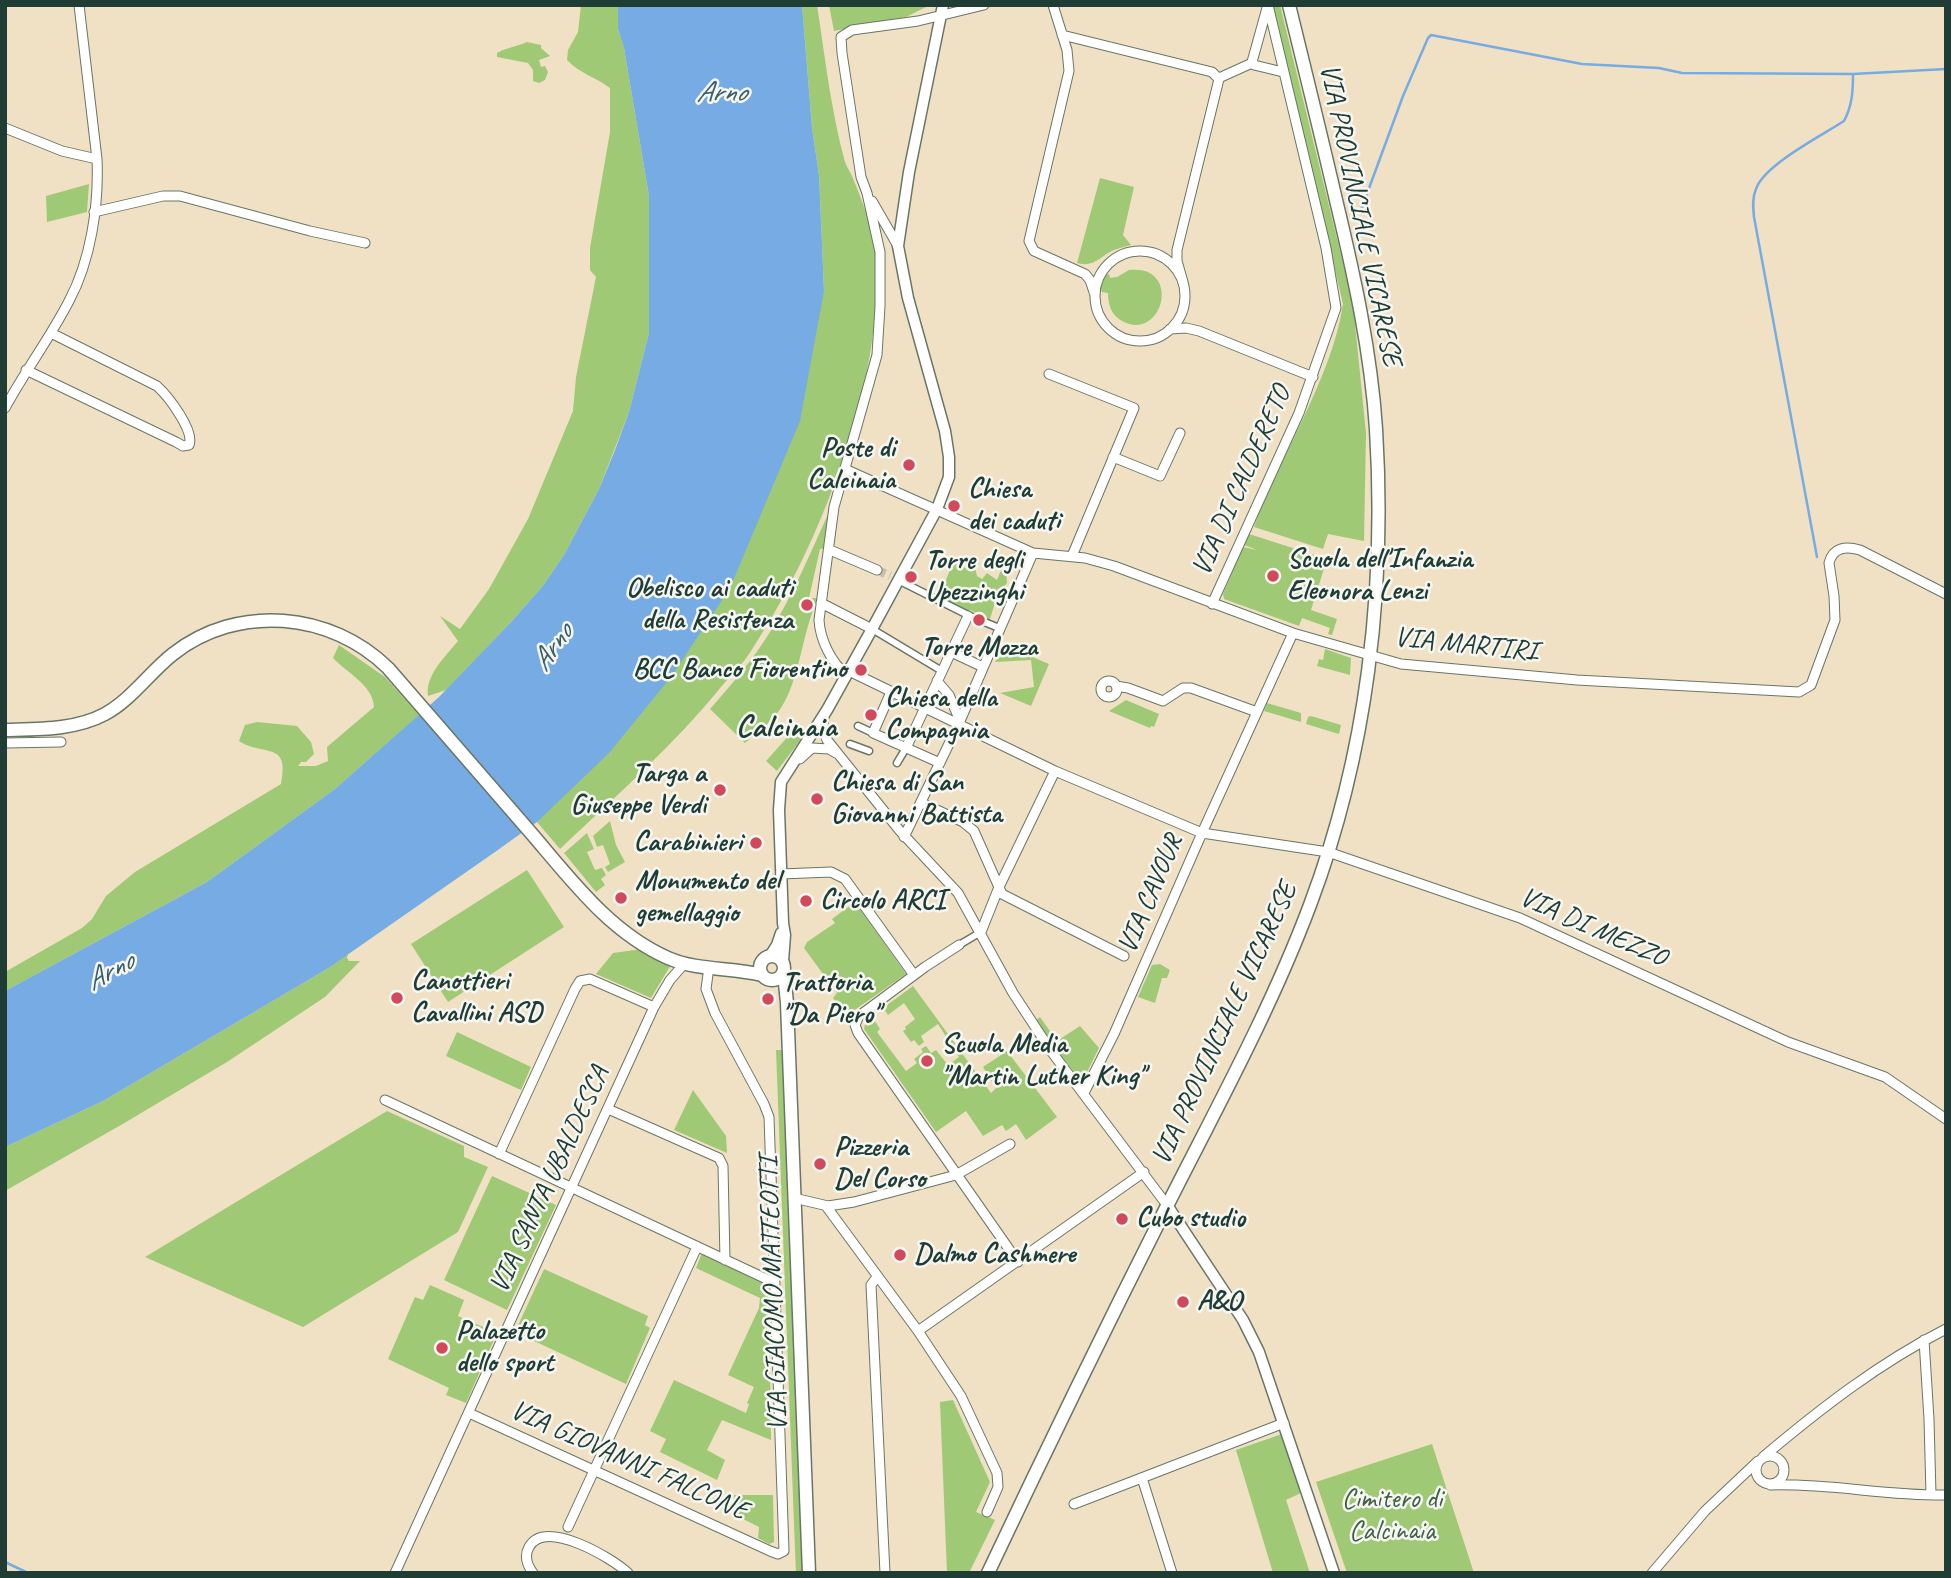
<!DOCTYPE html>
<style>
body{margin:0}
#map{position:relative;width:1951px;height:1578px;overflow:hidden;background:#f0e1c5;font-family:Caveat,sans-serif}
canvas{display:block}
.frame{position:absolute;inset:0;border:7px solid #1f3d34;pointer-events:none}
</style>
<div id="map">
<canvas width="1951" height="1578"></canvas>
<div class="frame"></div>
</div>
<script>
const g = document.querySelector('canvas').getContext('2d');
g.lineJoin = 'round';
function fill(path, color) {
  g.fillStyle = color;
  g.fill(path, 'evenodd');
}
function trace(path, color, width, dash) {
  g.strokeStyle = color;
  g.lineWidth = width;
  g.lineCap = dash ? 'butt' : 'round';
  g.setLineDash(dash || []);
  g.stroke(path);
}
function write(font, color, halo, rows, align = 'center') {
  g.font = font + ' Caveat,sans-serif';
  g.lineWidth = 5;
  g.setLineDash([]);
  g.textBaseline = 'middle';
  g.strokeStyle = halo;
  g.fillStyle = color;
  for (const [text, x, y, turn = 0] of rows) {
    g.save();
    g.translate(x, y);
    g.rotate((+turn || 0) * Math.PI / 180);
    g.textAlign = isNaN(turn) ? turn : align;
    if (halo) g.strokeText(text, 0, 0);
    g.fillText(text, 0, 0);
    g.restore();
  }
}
fill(new Path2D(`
 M581 5H618V29L624 48 649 196 651 298 649 333 629 412 599 489 564 555 542 587 511 622 446 690 428 696C425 675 446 656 458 641L440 616 460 629 489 589 528 519 573 411 576 377 596 277 590 270V248L610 132V88C596 77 580 74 567 60L568 50 578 32Z
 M802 5H817C825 57 831 111 845 162 847 168 852 174 854 181 864 206 874 230 876 257 884 382 820 547 751 651 743 664 731 675 721 687 673 746 615 797 560 849L537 822 543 815 824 291 819 175 812 128Z
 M829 5H930L906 17 834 31Z
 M1273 5H1280L1353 304 1366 433 1364 541 1328 534 1323 549 1254 527C1280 455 1332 378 1343 304Z
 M527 42 541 45V48L550 56 539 60 541 67 545 66 548 72 545 80 539 83 533 81V70L528 63 497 57V53C505 48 518 46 527 42Z
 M1100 178 1134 187 1123 235 1131 245C1125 247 1119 248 1114 250 1100 256 1094 268 1077 263Z
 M89 184 87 212 47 222 46 196Z
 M1129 270C1183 264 1163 343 1122 321 1111 315 1108 304 1108 293L1102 292 1099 284 1103 275 1109 274 1110 278 1117 277Z
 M830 510 826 548 820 549 809 598H818C802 632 800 679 781 708 772 722 758 732 745 743L710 709C731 685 753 660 770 632 794 593 811 551 830 510Z
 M1249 534 1327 559 1311 610 1337 619 1332 635 1328 634 1330 628 1302 618 1299 626 1224 599 1223 594 1243 547 1257 550 1244 545Z
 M953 563 968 569 970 566 975 568 977 576 982 579 987 573 997 580 1002 568 1006 569 1007 583 998 593 989 622 971 610 967 611 938 599Z
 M339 645 385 677 419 715 335 789 207 882 5 991V972L82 928 92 919 106 896 135 872 281 784C290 740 264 757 239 741L245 725 257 722 297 726 311 742 314 754 306 762H301L298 766H316L328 761 327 747 374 707C373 685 347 673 333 658Z
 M1004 645 1049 664 1031 706 1000 693 1034 687 1031 660 995 662Z
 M1325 649 1351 658 1350 675 1317 666 1319 659 1323 660Z
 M1126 700 1159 714 1154 727 1151 726 1150 728 1109 711Z
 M1267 703 1301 713V722L1264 711Z
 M1311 716 1341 725 1339 734 1306 724 1308 717Z
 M792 732 801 739 777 771 766 761Z
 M610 821 616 845 625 862 608 872 605 867 610 864 603 845 597 847 593 836Z
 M587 833 594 849 587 852 595 870 602 868 606 875 601 879 605 885 596 892 564 853Z
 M527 870 564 927 448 1002 411 944Z
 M855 902 906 974 846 1016 833 998 837 993 804 948 807 942 835 923 832 919Z
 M642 949 672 963 651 998 596 974 613 953Z
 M348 953 347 958 349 961H360L325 997 227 1062 121 1125 5 1191V1147L103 1101 327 969Z
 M1160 964 1170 970 1167 978H1162L1155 1003 1138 997 1152 965Z
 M913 986 991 1093 996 1088 983 1067 1007 1051 1057 1117 1026 1140 1016 1124 1006 1131 1002 1125 983 1136 966 1111 936 1132 864 1029 866 1020 874 1014 875 1016 873 1018 880 1029 877 1032 906 1071 917 1063 914 1059 923 1052 921 1049 926 1046 931 1053 936 1050 948 1065 959 1057 938 1024 921 1036 924 1042 919 1046 914 1040 911 1042 903 1031 906 1029 905 1027 915 1019 904 1003 888 1015 883 1008Z
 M1040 1017 1057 1041 1080 1026 1099 1048 1082 1082 1050 1042 1036 1020Z
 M457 1032 531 1067 521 1090 446 1056Z
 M776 1050H782L803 1573H796L795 1550Z
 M693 1090 726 1136 727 1153 674 1130Z
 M387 1111 464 1146V1157L488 1167 458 1232 303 1327 145 1257Z
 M492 1176 556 1205 507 1310 444 1280Z
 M702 1253 769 1285 771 1440 722 1420 707 1450 725 1460 717 1480 660 1452 666 1439 650 1431 674 1380 746 1413 749 1404 747 1403 754 1387 728 1375 759 1308 760 1298 696 1268Z
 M544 1269 648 1316 645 1325 650 1328 626 1384 515 1332Z
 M430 1285 464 1300 458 1316 497 1333 466 1403 446 1395 449 1388 388 1359 415 1297 423 1300Z
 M953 1400 990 1482 976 1512 995 1520 969 1573H947L940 1402Z
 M1282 1434 1301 1493 1286 1500 1310 1573H1273L1236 1450Z
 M1432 1444 1474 1573H1347L1316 1482Z
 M734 1495H773L774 1542 769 1544 758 1538 759 1527 733 1514Z`), '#9fc975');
fill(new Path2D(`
 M618 5H802L812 128 819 175 824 291 800 421 730 588 671 677 609 753 537 822 495 852 327 969 103 1101 5 1147V991L207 882 335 789 439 697 511 622 542 587 564 555 599 489 615 450 629 412 649 333V196L624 48 618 29Z`), '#76abe3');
trace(new Path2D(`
 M1361 210 1403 96 1428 38 1431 35 1582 64 1659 68 1682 73 1853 74 1946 69
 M1817 557 1754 217C1753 208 1752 198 1756 189 1764 165 1821 136 1844 121 1852 106 1853 92 1853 75
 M5 1562 28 1573`), '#76abe3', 2.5);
trace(new Path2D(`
 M877 570 890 576`), '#c6c0a8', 9, [9, 4.5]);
const pedestrian = new Path2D(`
 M898 580 976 619
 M982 621 999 628
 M872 629 942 671
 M858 726 873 733
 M850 744 869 751
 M897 763 906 748
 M959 945 981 932`);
const minor = new Path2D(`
 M1053 5 1067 50 1069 71 1029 241 1034 251 1085 274 1090 280 1095 295
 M1267 8 1252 62 1254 65 1283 72
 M1062 35 1212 72 1219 79 1177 250V261L1183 282
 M1219 78 1252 63
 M5 128 62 151 97 159
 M872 201 898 246
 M94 212 163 196H180L310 231 365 243
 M1095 296a45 45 0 1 1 90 0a45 45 0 1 1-90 0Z
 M1170 329 1186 328 1199 331 1313 377
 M26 370 176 442 183 446 189 445C195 431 168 396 157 386L51 333
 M1049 374 1134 408 1072 556
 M5 408C25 371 50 338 69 301 91 260 99 205 97 159L79 5
 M1113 457 1160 476 1180 433
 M845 469 1033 553 1085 558 1114 566 1293 633 1401 664 1577 680 1799 692 1811 685 1835 620 1834 596 1829 563C1833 547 1846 546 1860 550L1946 594
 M830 550 877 570
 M821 603 872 629
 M1212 604 1299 413 1336 308 1326 248 1268 5
 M951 652 983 667
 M849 671 1055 771 1202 833 1328 852 1520 918 1788 1042 1885 1077 1946 1119
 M847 675C831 663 820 639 819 620L834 507 877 355 880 306V252L867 193 861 177 842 53 841 37 852 30 918 21 984 5
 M937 681 949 695 960 721
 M1101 689a8 8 0 1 1 16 0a8 8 0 1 1-16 0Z
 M1116 686 1128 688 1163 701 1183 688H1191L1257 712
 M891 692 873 733 940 763
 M824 716 823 728 827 740 900 831 958 893 1013 993 1051 1051 1167 1205
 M5 743 61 742
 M906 748 968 616
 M800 759 812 748 829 749 836 753
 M922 803 963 822 974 831 1002 894 1124 956
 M904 837 960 721 1033 553
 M781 874 831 872 845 879 914 975
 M981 932 999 887 1055 771
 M959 945 925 967 859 1016 855 1025 858 1033 1018 1262
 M1084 1093 1114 1034 1202 833 1293 633
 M385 1100 775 1283
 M608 1109 719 1158 723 1166 725 1260
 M499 1154 575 989 580 981 590 979 654 1007
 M794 1198 828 1206 854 1202 956 1175 1010 1144
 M826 1206 918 1331 961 1396 997 1473 998 1487 987 1512
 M877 1277 871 1285 885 1573
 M918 1331 1144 1172
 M1924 1340 1929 1419 1931 1495
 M469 1413 770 1551 778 1554 784 1551 769 1117 764 1104 715 1013 706 989 709 967
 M1756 1470a14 14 0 1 1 28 0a14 14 0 1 1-28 0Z
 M1763 1457C1820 1409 1879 1363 1946 1329
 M1142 1478 1172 1573
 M1770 1485C1829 1483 1887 1496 1946 1495
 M1074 1504 1284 1423
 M568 1527 697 1247
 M395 1573 654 1007 670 980 684 964
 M533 1573C527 1565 524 1556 529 1547 545 1518 612 1558 628 1573
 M1652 1573 1705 1511 1758 1461`);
const tertiary = new Path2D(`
 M770 956 777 945 781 933
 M783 961 785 935 783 923 779 810 781 782 827 710 872 629 937 509 949 477V457L945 431 908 298 898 246 909 172 943 5
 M1167 1205 1243 1320 1259 1352 1334 1573`);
const secondary = new Path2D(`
 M5 730C39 729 75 730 105 714 132 699 149 673 173 654 238 603 331 612 388 668 434 721 479 773 525 826 568 875 607 931 668 958 698 971 731 967 762 975
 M760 968a12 12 0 1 1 24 0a12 12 0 1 1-24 0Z
 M784 974 787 1003 809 1573
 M988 1573C1046 1450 1106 1327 1167 1206 1217 1107 1271 1009 1310 905 1367 754 1386 590 1376 429 1371 352 1354 275 1336 200 1321 135 1305 70 1289 5`);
trace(pedestrian, '#687667', 9);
trace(minor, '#687667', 11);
trace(tertiary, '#687667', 13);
trace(secondary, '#687667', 15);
trace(pedestrian, '#fff', 6);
trace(minor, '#fff', 9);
trace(tertiary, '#fff', 10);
trace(secondary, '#fff', 12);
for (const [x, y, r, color] of [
 [909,465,7,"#d1495b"],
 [954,506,7,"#d1495b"],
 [1273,576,7,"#d1495b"],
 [911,577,7,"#d1495b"],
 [807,605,7,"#d1495b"],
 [979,620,7,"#d1495b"],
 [861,670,7,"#d1495b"],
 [871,715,7,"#d1495b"],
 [720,790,7,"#d1495b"],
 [817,799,7,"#d1495b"],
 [756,843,7,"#d1495b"],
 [621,898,7,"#d1495b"],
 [806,901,7,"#d1495b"],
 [397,998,7,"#d1495b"],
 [768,999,7,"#d1495b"],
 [927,1061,7,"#d1495b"],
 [820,1164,7,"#d1495b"],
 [1122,1219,7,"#d1495b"],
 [900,1255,7,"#d1495b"],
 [1183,1302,7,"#d1495b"],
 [442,1348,7,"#d1495b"]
]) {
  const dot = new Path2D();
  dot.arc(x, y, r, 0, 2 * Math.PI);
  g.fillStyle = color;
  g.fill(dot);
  trace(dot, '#f6f6f2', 2.5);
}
write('28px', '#1f3d34', '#f6f6f2', [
 ["VIA PROVINCIALE VICARESE",1360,215,78],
 ["VIA DI CALDERETO",1242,481,-66],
 ["VIA MARTIRI",1466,645,6],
 ["VIA CAVOUR",1151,894,-67],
 ["VIA DI MEZZO",1593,928,24],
 ["VIA PROVINCIALE VICARESE",1225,1024,-65],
 ["VIA SANTA UBALDESCA",550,1180,-65],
 ["VIA GIACOMO MATTEOTTI",774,1294,-92],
 ["VIA GIOVANNI FALCONE",629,1461,24]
]);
write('bold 28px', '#1f3d34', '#f6f6f2', [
 ["Poste di",895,449,"right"],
 ["Calcinaia",895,481,"right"],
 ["Chiesa",968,490],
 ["dei caduti",968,522],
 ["Scuola dell'Infanzia",1287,560],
 ["Eleonora Lenzi",1287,592],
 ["Torre degli",925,561],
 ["Upezzinghi",925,593],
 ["Obelisco ai caduti",793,589,"right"],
 ["della Resistenza",793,621,"right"],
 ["Torre Mozza",979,648,"center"],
 ["BCC Banco Fiorentino",847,670,"right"],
 ["Chiesa della",885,699],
 ["Compagnia",885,731],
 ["Targa a",706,774,"right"],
 ["Giuseppe Verdi",706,806,"right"],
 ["Chiesa di San",831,783],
 ["Giovanni Battista",831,815],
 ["Carabinieri",742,843,"right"],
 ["Monumento del",635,882],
 ["gemellaggio",635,914],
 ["Circolo ARCI",820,901],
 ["Canottieri",411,982],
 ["Cavallini ASD",411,1014],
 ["Trattoria",782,983],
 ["\"Da Piero\"",782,1015],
 ["Scuola Media",941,1045],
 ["\"Martin Luther King\"",941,1077],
 ["Pizzeria",834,1148],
 ["Del Corso",834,1180],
 ["Cubo studio",1136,1219],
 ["Dalmo Cashmere",914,1255],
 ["A&O",1197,1302],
 ["Palazetto",456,1332],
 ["dello sport",456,1364]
], 'left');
write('28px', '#3f6044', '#f6f6f2', [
 ["Cimitero di",1392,1500],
 ["Calcinaia",1392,1532]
]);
write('italic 30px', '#395e69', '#f6f6f2', [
 ["Arno",721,93],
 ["Arno",553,648,-55],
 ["Arno",110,972,-29]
]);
write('bold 32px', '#1f3d34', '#f6f6f2', [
 ["Calcinaia",786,728]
]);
</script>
